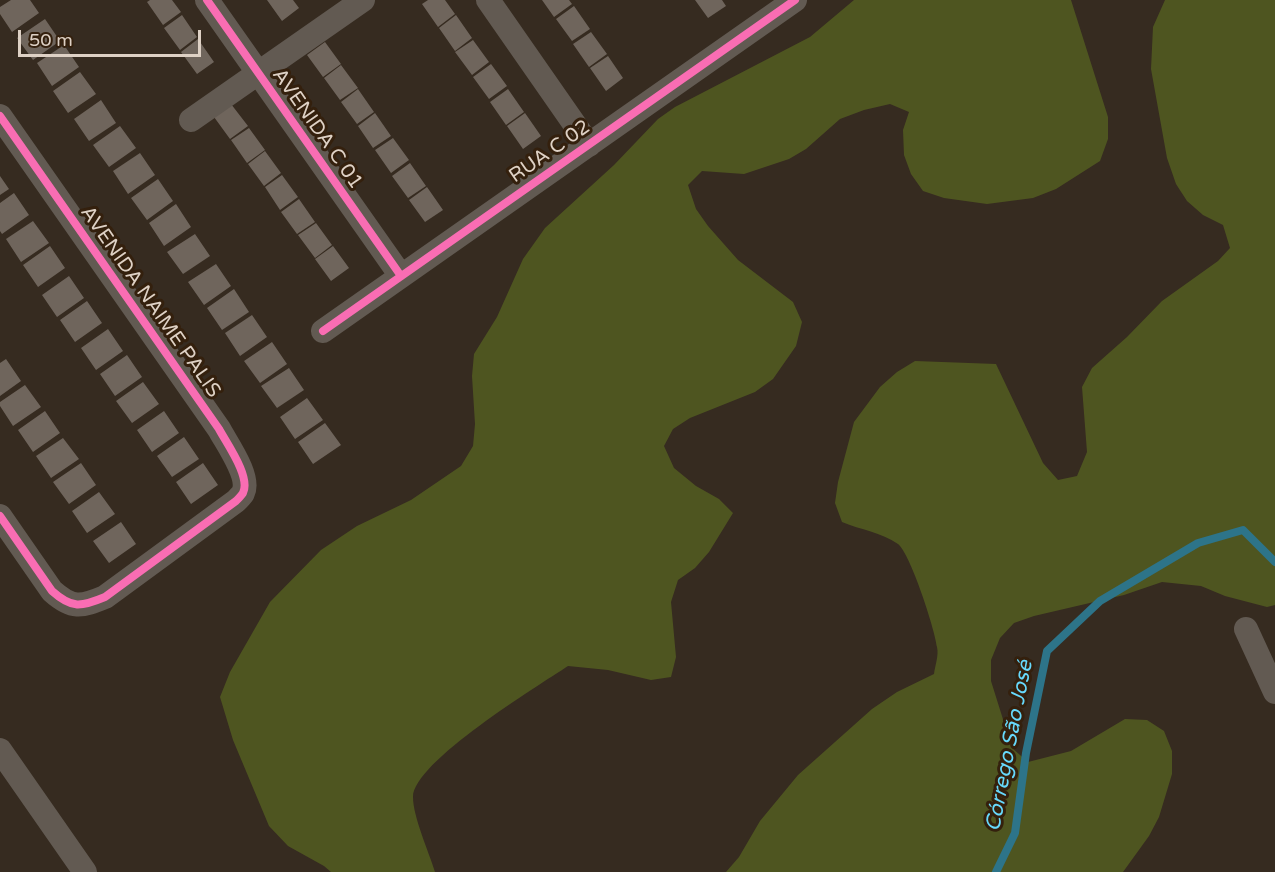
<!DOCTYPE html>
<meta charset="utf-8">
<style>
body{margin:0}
#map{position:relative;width:1275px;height:872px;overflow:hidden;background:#362b20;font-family:"Varela Round",sans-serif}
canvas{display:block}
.scale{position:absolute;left:18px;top:30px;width:183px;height:27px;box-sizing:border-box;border:3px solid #ded1c5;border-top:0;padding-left:8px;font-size:18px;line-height:21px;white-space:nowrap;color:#ded1c5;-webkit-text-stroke:4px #34200d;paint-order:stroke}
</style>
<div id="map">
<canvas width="1275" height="872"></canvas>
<div class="scale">50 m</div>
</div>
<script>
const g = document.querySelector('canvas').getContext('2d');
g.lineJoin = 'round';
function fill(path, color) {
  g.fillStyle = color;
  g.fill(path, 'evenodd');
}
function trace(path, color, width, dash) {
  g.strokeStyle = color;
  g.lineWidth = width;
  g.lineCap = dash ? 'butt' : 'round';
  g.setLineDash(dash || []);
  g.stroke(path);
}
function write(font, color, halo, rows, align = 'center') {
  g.font = font + ' "Varela Round",sans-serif';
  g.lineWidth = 6;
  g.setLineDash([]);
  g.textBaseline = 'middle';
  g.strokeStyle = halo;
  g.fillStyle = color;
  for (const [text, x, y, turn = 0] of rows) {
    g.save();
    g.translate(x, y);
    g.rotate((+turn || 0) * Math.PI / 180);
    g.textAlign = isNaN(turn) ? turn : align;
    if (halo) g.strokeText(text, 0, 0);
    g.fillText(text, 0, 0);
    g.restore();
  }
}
fill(new Path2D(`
 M854 0H1071L1108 117V139L1100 161 1056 189 1033 198 987 204 944 198 923 191 911 174 904 155 903 130 909 112 890 104 864 110 840 119 806 149 789 159 744 174 702 171 688 185 696 209 708 226 738 260 793 302 802 322 796 346 773 379 755 392 690 418 673 429 664 446 674 468 696 486 719 499 733 513 709 552 695 568 678 580 671 602 676 657 671 677 651 680 608 670 568 666C538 686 413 762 413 797 413 817 429 852 435 872H331L324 866 288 846 269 826 233 740 220 697 230 672 270 602 321 550 357 526 411 500 461 466 473 446 475 424 472 376 474 354 497 317 523 259 545 228 614 165 658 119 675 107 810 37Z
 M1165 0H1275V605L1267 607 1225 596 1201 586 1162 582 1124 595 1034 616 1014 623 1000 638 991 660V681L1012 748 1028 762 1071 751 1125 719 1147 720 1164 731 1172 751V774L1159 817 1149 836 1123 872H726L739 857 760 821 798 775 872 709 897 692 934 674C935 666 939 655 937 647 935 629 910 553 898 544 881 532 861 530 842 522L835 503 838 482 854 422 880 387 897 372 915 361 996 364 1043 463 1058 480 1077 476 1087 452 1082 387 1092 368 1127 337 1162 301 1218 261 1230 248 1223 225 1203 215 1187 201 1176 184 1167 158 1151 69 1153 27Z`), '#4e5520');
trace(new Path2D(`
 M996 872 1015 833 1026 753 1047 651 1100 601 1198 543 1243 530 1275 562`), '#2d7489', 8);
fill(new Path2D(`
 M11 0H30L39 13 12 32 0 14V7Z
 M150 0H172L181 12 163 25 147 2Z
 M267 0H293L299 8 282 21Z
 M428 0H445L455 14 438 27 422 4Z
 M542 0H569L572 4 554 17Z
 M695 0H722L726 6 708 18Z
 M574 6 590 29 572 41 556 19Z
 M182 15 197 37 180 50 164 28Z
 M456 15 472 38 455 51 439 28Z
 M45 19 60 41 33 60 17 38Z
 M591 32 607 54 589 67 573 44Z
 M198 39 214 62 197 74 181 52Z
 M473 40 489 62 472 75 455 52Z
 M325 42 341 64 323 77 307 55Z
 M64 45 79 67 52 86 37 63Z
 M608 56 623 78 606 91 590 68Z
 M491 64 507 86 489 99 473 77Z
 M341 65 358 88 340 100 324 78Z
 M80 72 96 94 68 113 53 91Z
 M358 89 374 112 357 124 341 102Z
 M508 89 524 112 506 125 490 102Z
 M101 100 116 123 89 141 74 119Z
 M231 104 248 126 230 139 214 117Z
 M375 113 391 136 373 148 358 126Z
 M525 113 541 136 523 149 507 126Z
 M120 126 136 148 109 167 93 145Z
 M249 128 265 150 247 163 231 140Z
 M393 138 409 160 391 173 375 150Z
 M265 151 281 173 264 186 248 164Z
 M140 153 155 175 128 194 113 171Z
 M410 163 426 186 408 198 392 176Z
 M282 175 298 197 280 210 265 187Z
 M0 176 9 189 0 195Z
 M158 179 173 201 147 220 131 198Z
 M427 187 443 210 425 222 409 200Z
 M14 193 29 215 2 234 0 231V203Z
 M299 199 315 222 297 234 281 212Z
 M176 204 191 227 164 246 149 223Z
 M33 221 49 243 21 262 6 239Z
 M316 223 332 245 315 258 298 235Z
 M195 234 210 256 183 274 167 252Z
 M50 246 65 268 38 287 23 265Z
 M333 246 349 268 331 281 315 259Z
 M216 264 231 286 204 305 188 282Z
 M69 276 84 298 57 317 42 295Z
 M234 289 249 312 222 330 207 308Z
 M87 301 102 323 75 342 60 320Z
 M252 315 267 337 240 356 225 333Z
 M108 329 123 351 96 370 81 348Z
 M272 342 287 364 260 383 244 361Z
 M127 355 142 377 115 396 100 374Z
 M6 359 21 381 0 396V363Z
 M289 368 304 390 277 408 261 386Z
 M143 382 159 404 132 423 116 401Z
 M25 385 41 407 13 426 0 406V402Z
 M307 398 323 420 295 439 280 417Z
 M45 411 60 433 33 452 18 430Z
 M164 411 179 433 152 452 137 430Z
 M325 423 341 445 313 464 298 442Z
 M184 437 199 459 172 477 157 456Z
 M63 438 79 459 51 478 36 456Z
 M81 463 96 485 69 504 53 482Z
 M203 463 218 485 191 504 176 482Z
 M99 492 115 514 87 533 72 511Z
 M121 522 136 544 109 563 93 541Z`), '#6f655c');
trace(new Path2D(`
 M207 0 401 276
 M488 0 589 145
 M0 116 219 429C227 444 251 477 243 493 241 496 238 499 236 501L105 597C81 607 72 609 52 591L0 516
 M191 120 363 0
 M323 331 795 0
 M1246 629 1275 692
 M0 750 85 872`), '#625a52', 24);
trace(new Path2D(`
 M207 0 401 276
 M0 116 219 429C227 444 251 477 243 493 241 496 238 499 236 501L105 597C81 607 72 609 52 591L0 516
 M323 331 795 0`), '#f96db3', 8);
write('20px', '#ded1c5', '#34200d', [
 ["AVENIDA C 01",317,129,55],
 ["RUA C 02",550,152,-35],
 ["AVENIDA NAIME PALIS",150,302,55]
]);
write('italic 21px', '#67d9fc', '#34200d', [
 ["Córrego São José",1010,746,-79]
]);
</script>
